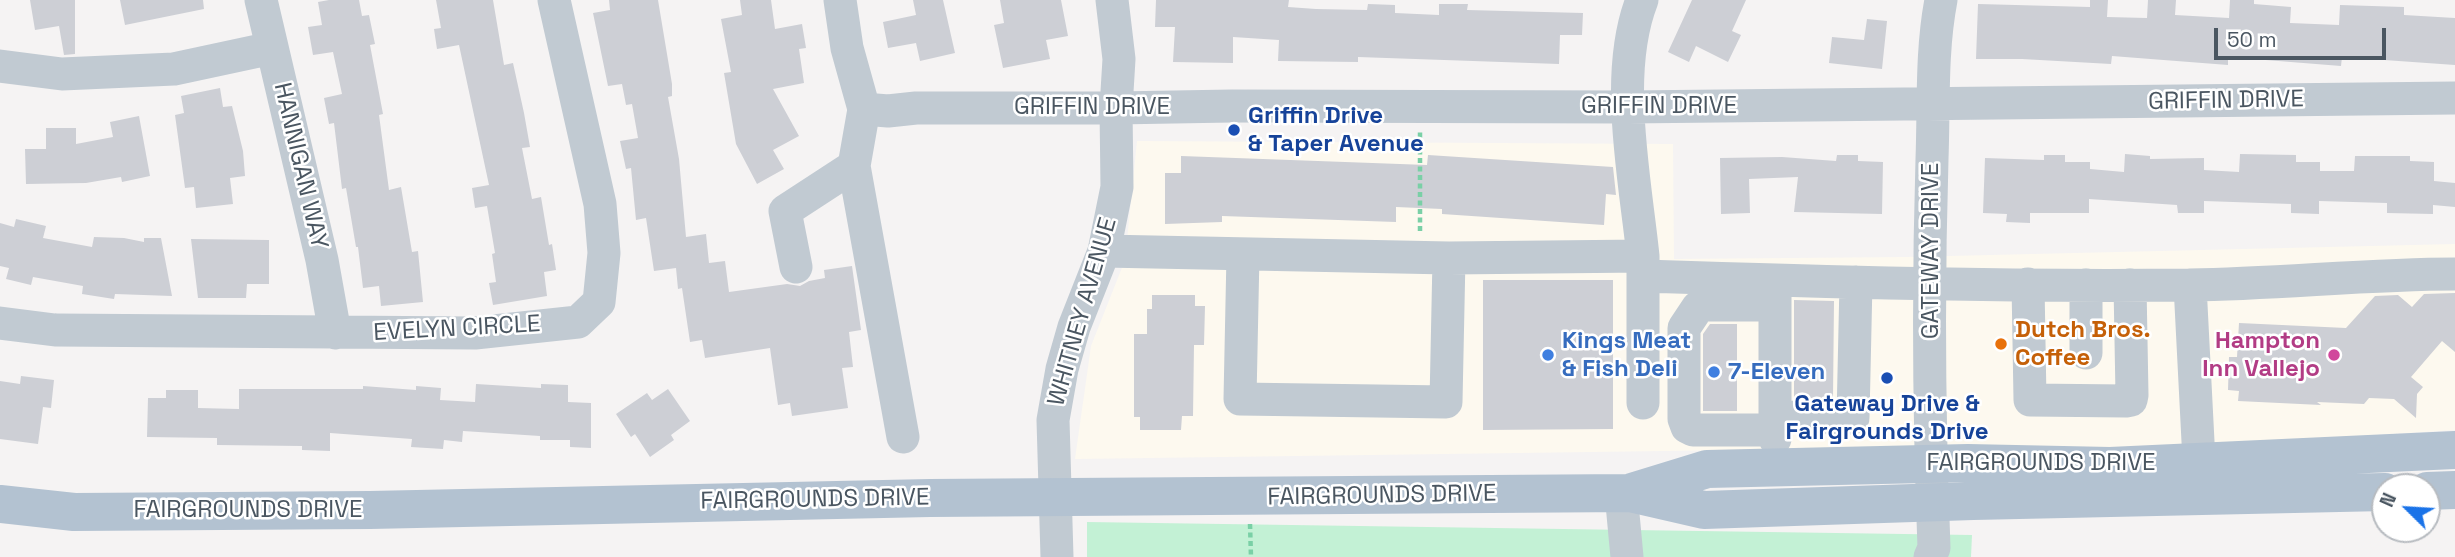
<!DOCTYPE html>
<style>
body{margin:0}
#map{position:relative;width:2455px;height:557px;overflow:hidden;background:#f5f3f3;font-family:"Space Grotesk",sans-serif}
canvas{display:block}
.north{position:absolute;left:2371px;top:473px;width:70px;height:70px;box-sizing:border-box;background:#fff;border:2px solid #b7bbc0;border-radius:50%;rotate:294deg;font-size:19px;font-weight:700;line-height:28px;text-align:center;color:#4a5661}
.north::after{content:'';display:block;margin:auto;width:24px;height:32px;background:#1a73e8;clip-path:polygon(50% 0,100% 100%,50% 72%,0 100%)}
.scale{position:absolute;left:2214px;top:28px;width:172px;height:32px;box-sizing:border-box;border:4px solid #4a5661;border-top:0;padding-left:9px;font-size:21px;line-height:24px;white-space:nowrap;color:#4a5661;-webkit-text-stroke:5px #fff;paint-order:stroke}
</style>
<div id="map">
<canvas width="2455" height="557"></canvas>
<div class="north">N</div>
<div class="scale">50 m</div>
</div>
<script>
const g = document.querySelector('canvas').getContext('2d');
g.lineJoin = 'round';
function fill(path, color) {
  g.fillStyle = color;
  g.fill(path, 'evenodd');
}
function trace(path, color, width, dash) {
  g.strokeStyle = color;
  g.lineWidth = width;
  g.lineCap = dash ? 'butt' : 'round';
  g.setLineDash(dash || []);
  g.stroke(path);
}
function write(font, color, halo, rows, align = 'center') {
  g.font = font + ' "Space Grotesk",sans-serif';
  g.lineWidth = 5;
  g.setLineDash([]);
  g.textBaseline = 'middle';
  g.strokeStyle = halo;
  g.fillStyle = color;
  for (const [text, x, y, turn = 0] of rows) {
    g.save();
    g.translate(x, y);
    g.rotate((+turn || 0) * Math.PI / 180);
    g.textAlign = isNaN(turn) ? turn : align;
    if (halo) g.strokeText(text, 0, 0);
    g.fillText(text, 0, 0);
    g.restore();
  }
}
fill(new Path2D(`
 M1137 141 1673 144 1674 259 1906 257 2455 244V430L2172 448H1886L1075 459 1091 346 1125 260Z`), '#fdf9ef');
fill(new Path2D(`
 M1087 522 1972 535 1971 557H1087Z`), '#c3f1d5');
fill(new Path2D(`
 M30 0H75V54L64 55 59 26 35 30Z
 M120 0H203L204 9 125 25Z
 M329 0H359L362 16 369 15 375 44 370 45 383 114 379 115 389 190 401 187 412 252 418 251 423 302 381 306 379 286 363 288 358 247H356L346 188 342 189 334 123 329 124 324 98 342 94 333 52 313 55 308 27 322 25 318 2Z
 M436 0H493L504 65 513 63 524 113 530 147 522 148 532 199 541 197 549 245 552 244 556 270 544 272 547 296 493 305 489 283 496 282 492 254 495 253 487 206 475 208 472 188 489 185 459 45 437 49 434 29 441 28Z
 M609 0H658L672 84V96L668 97 679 159 686 237 706 234 709 263 725 261 729 292 787 284 800 286 809 281 825 278 824 270 852 266 861 330 849 332 853 367 842 368 848 408 792 416 790 403 778 405 770 348 705 358 702 340 690 342 682 288 678 289 676 268 654 271 646 218 636 220 631 168 626 169 620 141 638 138 632 104 626 105 622 84 608 86 593 13 610 10Z
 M740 0H771L775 29 802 24 806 48 799 49 804 83 773 89 799 136 773 150 784 169 757 184 736 144 724 73 731 72 721 19 742 15Z
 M913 0H943L955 53 920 61 916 43 888 48 883 22 916 15Z
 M1000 0H1061L1068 36 1046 40 1050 59 1003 68 994 25 1004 23Z
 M1156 0H1289L1288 7 1316 9 1367 10 1368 4 1395 5V13L1439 15V4H1468L1467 10 1583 13 1582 35H1560L1559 64 1358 57V62L1278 61 1279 40 1233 37V63L1173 62 1175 27H1155Z
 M1692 0H1746L1732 31 1741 35 1728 62 1696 46 1689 62 1668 52Z
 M2090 0H2108L2107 17 2147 18 2148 0H2176L2175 15 2229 18 2230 0H2254V4L2291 7 2290 23 2339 25 2340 5 2404 7V15L2455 18V65L2342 57 2341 66 2228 57V65L2112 56 2111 64 2022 59H1976L1978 4 2090 7Z
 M1867 19 1887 21 1882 69 1829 63 1832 37 1864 40Z
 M220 88 223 107 232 106 243 151 245 176 230 178 233 204 196 208 194 187 185 188 175 115 184 113 181 96Z
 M139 116 150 176 122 182 121 177 86 183 26 184 25 149H46V128H76V144L113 137 110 122Z
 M2125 154 2150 156V159L2204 158V170L2239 172 2240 154 2296 155V162H2320V171H2354L2355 156H2410V161L2434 162V181L2455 183V207L2433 205V214L2387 213V203L2319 201V214L2291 213V204L2204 201V213H2178L2177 205 2089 199V213H2030V223L2006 222 2007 214 1983 213 1985 158 2044 160V155H2065V162H2090V169L2124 172Z
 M1428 155 1613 167 1616 195 1606 194 1604 225 1442 214V209L1396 207V222L1222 216V222L1165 224V173H1181V156L1427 165Z
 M1837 155H1858V161L1883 162 1882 214 1794 212 1798 177 1749 179 1750 213 1721 214 1720 158 1782 157 1836 161Z
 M16 219 46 226 43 238 92 247 94 237 124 238 144 242V238H161L172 296 115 294 114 299 82 294 83 286 33 277 31 285 6 279 9 268 0 266V223L14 227Z
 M191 239 269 240V284H247L246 298H198Z
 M1483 280H1613V429L1483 430Z
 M2455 293V352L2442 341 2411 377 2423 387 2417 394 2416 418 2394 399 2369 398 2364 404 2317 402 2321 405 2238 401 2239 391 2228 390 2229 357H2237L2239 323 2346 328 2375 296 2398 295 2412 307 2424 294Z
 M1152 295H1195V306H1205L1204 345H1194L1193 416H1182L1181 430H1140V417H1134V334H1147V309H1152Z
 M1794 300 1834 301 1833 398H1794Z
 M1710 324H1737V411H1703V334Z
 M21 376 54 380 51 408 43 407 38 444 0 439V381L20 384Z
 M476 384 541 388V384L568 385V402L591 403V448L570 447V440H540V436L463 431 462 442 444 440 443 449 411 447 412 439 330 433V451L302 450V446L217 445V438L147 437 148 398H166V390H198V408L239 409V389H363V386L416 390V386L441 388 440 400 475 402Z
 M668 389 690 421 671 435 674 440 650 457 635 434 631 437 616 414 647 393 652 400Z`), '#cdcfd5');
trace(new Path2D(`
 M1420 231V131
 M1250 524 1251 557`), '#7ad0a6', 4.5, [5, 3.5]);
trace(new Path2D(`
 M261 0 322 260 335 333
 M840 0 847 48 864 109 854 166 903 437
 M0 66 62 74 174 69 272 48
 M864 109 888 111 916 108H1116L1232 106 1628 107 2455 98
 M1104 251 1449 258 1446 402 1240 399 1243 254
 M1643 256V403
 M1449 258 1643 256C1635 178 1613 74 1642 0
 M796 267 785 211 854 166
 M1643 276C1825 282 2007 287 2190 285 2279 284 2366 274 2455 274
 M2028 284 2030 400 2126 401 2131 400 2132 395 2130 285
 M2190 285 2199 461
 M0 323 55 330 475 333 578 322 599 302 604 253 600 204 554 0
 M2086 353V285
 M1775 417 1853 418 1856 282
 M1775 430H1693L1687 427 1684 419V328L1698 307 1707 305H1775
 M1775 439V283
 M1621 493 1627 557
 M1057 557 1053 420 1062 369 1074 327 1104 251 1117 187 1116 108 1119 59 1112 0
 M1930 557 1934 548C1929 419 1928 289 1932 159 1934 106 1931 52 1941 0`), '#c1cad2', 33);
trace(new Path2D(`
 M2427 491 2455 490
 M1632 492 1707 469 1968 463 2110 466 2455 450
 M0 504 74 512 370 510 930 498 1630 493 1704 510 1973 501 2385 492`), '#b3c2d1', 38);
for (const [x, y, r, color] of [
 [1234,130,7,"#1a4fb4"],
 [2001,344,7,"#e8710a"],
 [1548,355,7,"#3f7fe0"],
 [2334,355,7,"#d1479c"],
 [1714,372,7,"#3f7fe0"],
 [1887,378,7,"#1a4fb4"]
]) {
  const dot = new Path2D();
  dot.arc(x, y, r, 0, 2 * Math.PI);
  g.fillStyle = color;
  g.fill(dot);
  trace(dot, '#fff', 2.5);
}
write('24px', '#4a5661', '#fff', [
 ["GRIFFIN DRIVE",2226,101,-1],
 ["GRIFFIN DRIVE",1659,106],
 ["GRIFFIN DRIVE",1092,107],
 ["HANNIGAN WAY",300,166,77],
 ["GATEWAY DRIVE",1931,251,-90],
 ["WHITNEY AVENUE",1083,312,-74],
 ["EVELYN CIRCLE",457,329,-3],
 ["FAIRGROUNDS DRIVE",2041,463],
 ["FAIRGROUNDS DRIVE",1382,496,-1],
 ["FAIRGROUNDS DRIVE",815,500,-1],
 ["FAIRGROUNDS DRIVE",248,510]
]);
write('bold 24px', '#164399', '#fff', [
 ["Griffin Drive",1248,116],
 ["& Taper Avenue",1248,144],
 ["Gateway Drive &",1887,404,"center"],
 ["Fairgrounds Drive",1887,432,"center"]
], 'left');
write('bold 24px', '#c56008', '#fff', [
 ["Dutch Bros.",2015,330],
 ["Coffee",2015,358]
], 'left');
write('bold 24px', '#366cbe', '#fff', [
 ["Kings Meat",1562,341],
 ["& Fish Deli",1562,369],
 ["7-Eleven",1728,372]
], 'left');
write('bold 24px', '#b23c85', '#fff', [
 ["Hampton",2320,341],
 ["Inn Vallejo",2320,369]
], 'right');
</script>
